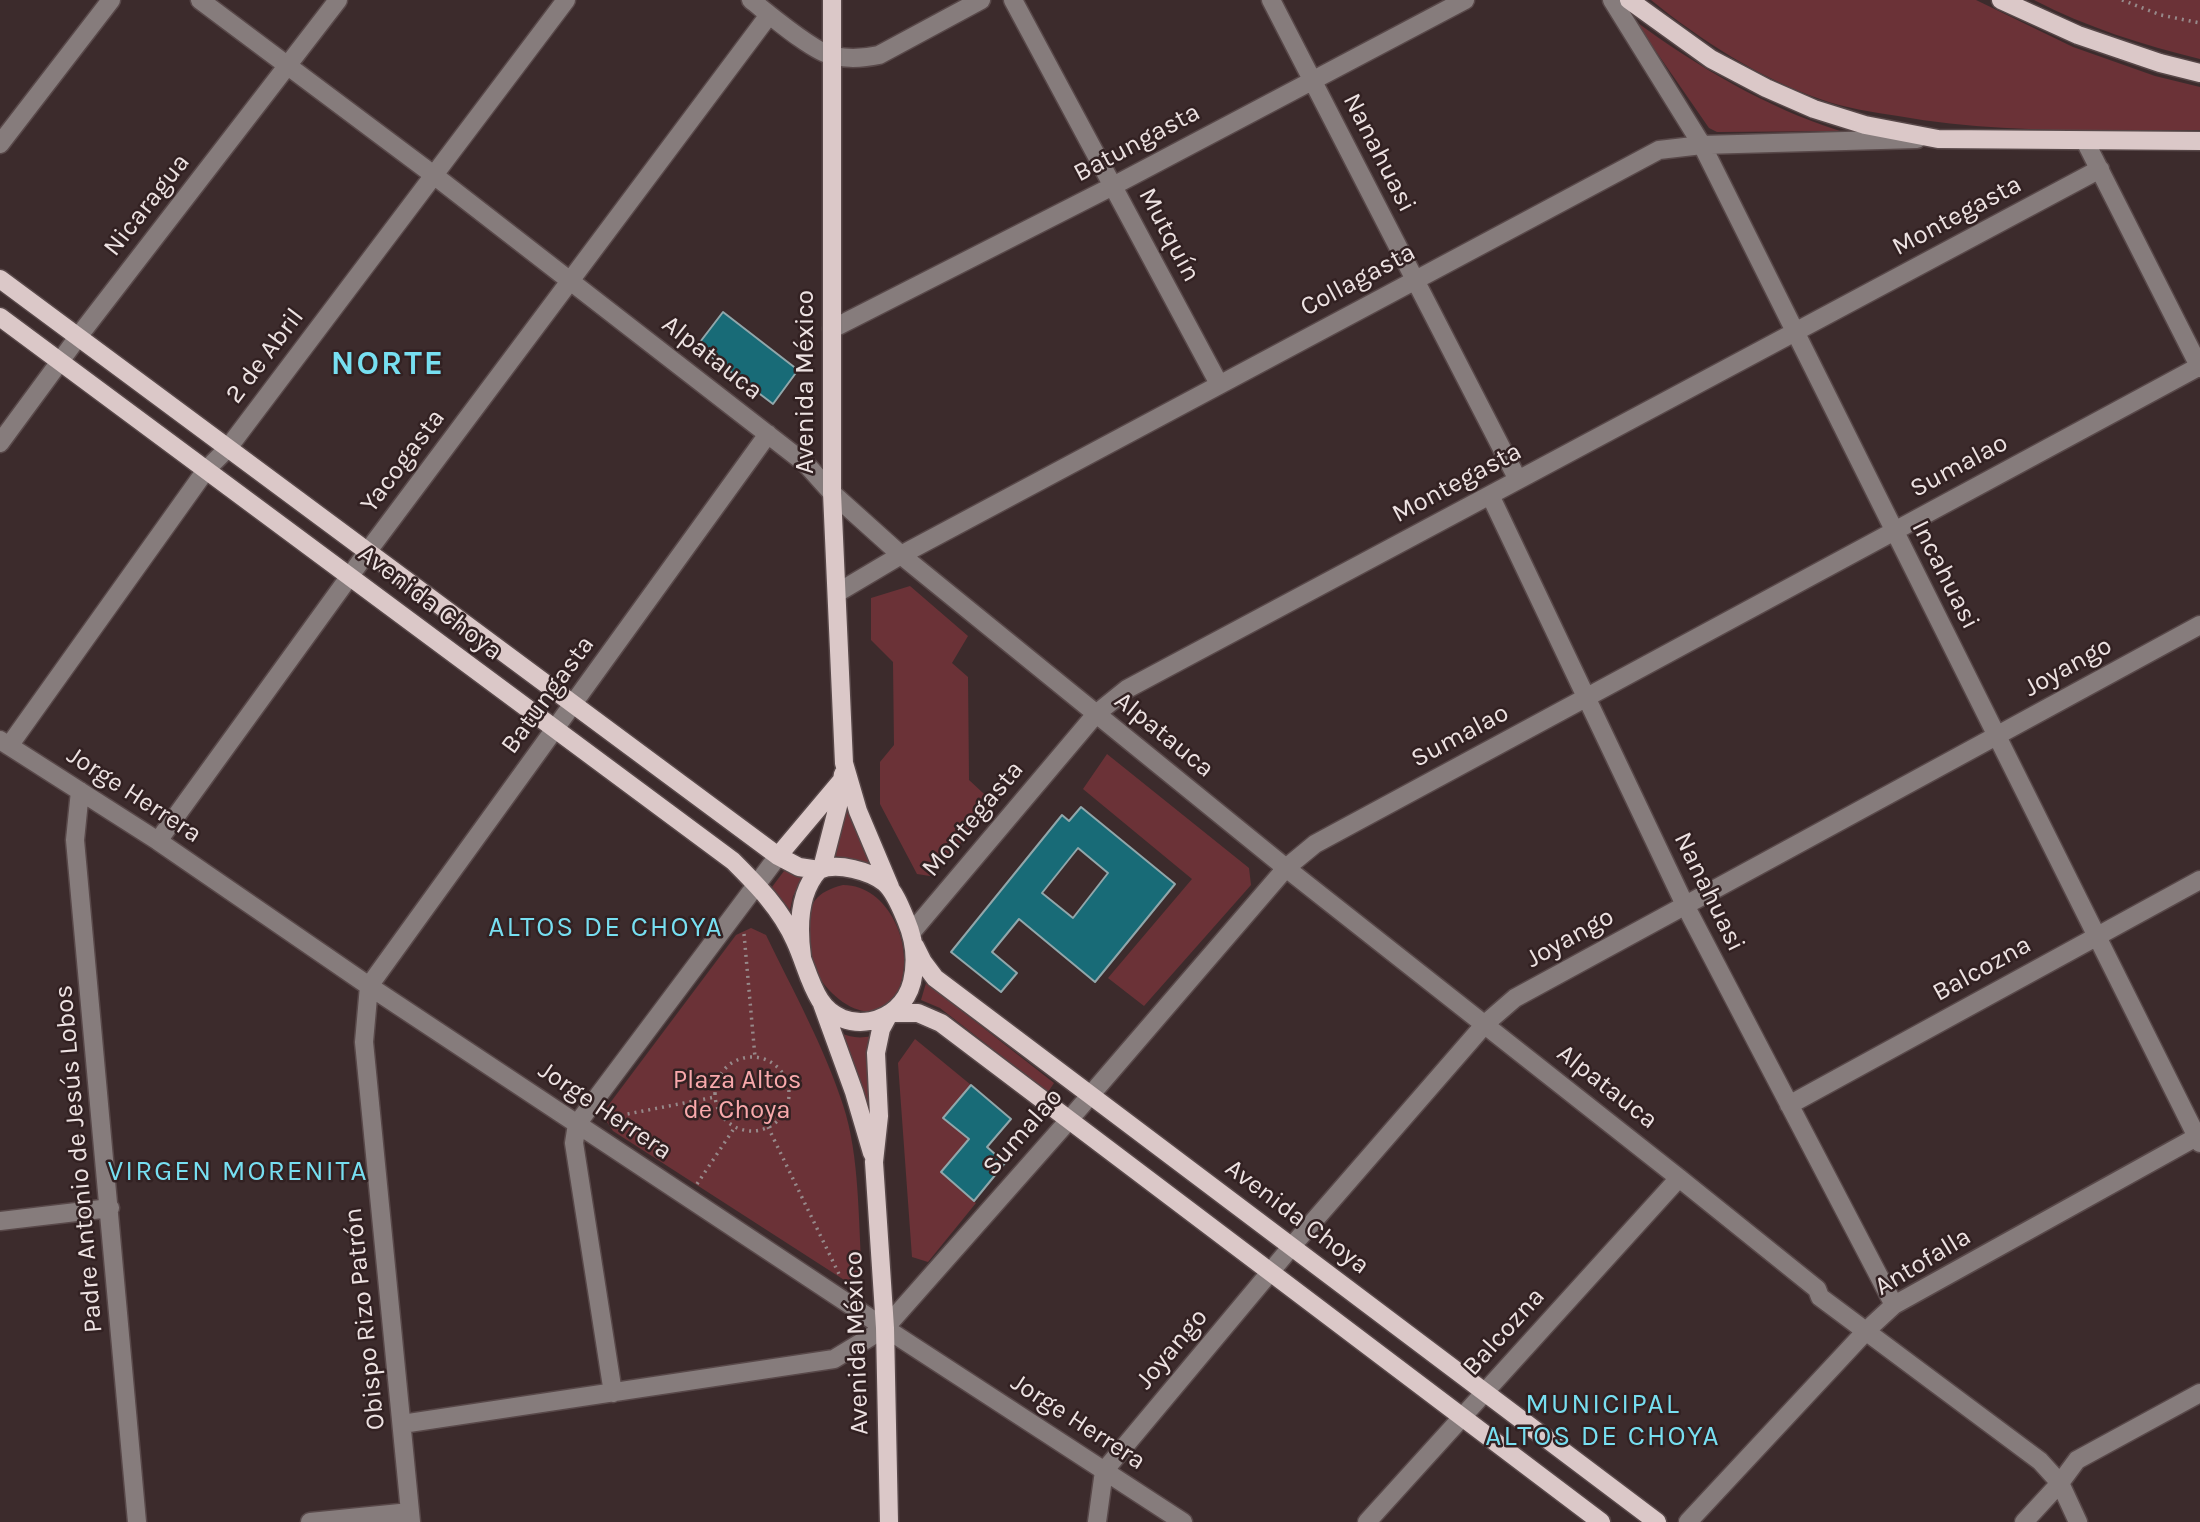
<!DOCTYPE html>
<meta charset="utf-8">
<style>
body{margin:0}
canvas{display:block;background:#3c2b2c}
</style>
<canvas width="2200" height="1522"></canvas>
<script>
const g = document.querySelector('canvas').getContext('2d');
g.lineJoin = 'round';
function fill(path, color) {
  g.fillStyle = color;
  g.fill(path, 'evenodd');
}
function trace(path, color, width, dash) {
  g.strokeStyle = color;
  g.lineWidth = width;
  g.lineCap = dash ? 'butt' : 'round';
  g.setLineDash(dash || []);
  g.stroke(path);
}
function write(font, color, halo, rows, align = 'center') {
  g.font = font + ' Karla,sans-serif';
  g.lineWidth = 5;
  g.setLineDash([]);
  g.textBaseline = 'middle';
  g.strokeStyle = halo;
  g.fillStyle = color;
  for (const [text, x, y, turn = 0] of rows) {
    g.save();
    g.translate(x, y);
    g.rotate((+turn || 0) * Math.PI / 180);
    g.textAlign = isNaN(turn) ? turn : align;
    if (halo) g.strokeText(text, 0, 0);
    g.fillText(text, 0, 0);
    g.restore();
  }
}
fill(new Path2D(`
 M1651 0H1976L2073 47 2155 76 2200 87V130C2099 130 1998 134 1898 116 1872 112 1845 108 1820 99 1761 79 1699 39 1651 0Z
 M2034 0H2200V59C2143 45 2086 27 2034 0Z
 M1635 21C1698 67 1765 107 1840 131L1717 132 1709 128Z
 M910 586 968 636 952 663 968 677 969 780 996 805 930 876 917 874 880 804V762L894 745 893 662 871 640V598Z
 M1107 754 1249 868 1251 885 1144 1006 1108 978 1192 879 1083 789Z
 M846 808 875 867 835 856Z
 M784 871 805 876 793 896 790 910 772 887Z
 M843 885C889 885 915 947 900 986 881 1035 833 1004 816 972 809 958 809 945 808 930 808 903 816 892 843 885Z
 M751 928 766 935C793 991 824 1046 843 1105 860 1156 858 1221 862 1274L852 1285 613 1131 605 1119 607 1107 736 935Z
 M926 983 1054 1083 1048 1092 940 1008 921 1000Z
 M838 1032C849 1037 859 1039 871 1036L870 1121Z
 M915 1039 971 1085 944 1118 969 1139 941 1172 976 1203 928 1262 912 1257 898 1063Z`), '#6b3237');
const building = new Path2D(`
 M723 312 798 370 773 404 697 346Z
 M1081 807 1175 884 1095 982 1019 919 992 952 1017 973 1001 992 951 952 1062 815 1069 821ZM1078 848 1108 873 1073 918 1042 893Z
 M971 1085 1011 1119 987 1147 1005 1163 974 1201 941 1172 969 1139 943 1118Z`);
fill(building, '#186b77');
trace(building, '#91a7ab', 2);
const minor = new Path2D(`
 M200 0 435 176 806 464 832 493 901 555 1286 868 1679 1178 1817 1289 1820 1297 2040 1461 2060 1483 2078 1522
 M751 0C769 14 814 53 834 56 848 59 865 58 879 55L981 0
 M1013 0 1219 384
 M1271 0 1518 480
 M1612 0 1702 145 2200 1143
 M2085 141 2200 368
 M0 144 111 0
 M832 329 1113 186 1465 0
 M0 443 78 337 338 0
 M1490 495 1685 905 1894 1305
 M837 593 901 555 1659 150 1702 145 1917 139
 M0 740 158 841 369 986 885 1328 1183 1522
 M9 746 206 470 228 448 566 0
 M80 791 75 840 137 1522
 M158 841 368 551 769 15
 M911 933 1096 714 1127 689 2100 169
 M1789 1105 2200 880
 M0 1221 110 1208
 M613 1393 574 1143 577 1124 778 856
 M402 1424 834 1359 885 1328 1069 1120 1286 868 1315 844 2200 366
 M310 1522 410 1512
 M411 1522 364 1042 369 986 768 434
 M1097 1522 1104 1471 1292 1246 1485 1024 1515 998 2200 625
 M1367 1522 1679 1178
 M1688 1522 1867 1330 1894 1305 2200 1135
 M2024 1522 2060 1483 2077 1460 2200 1393`);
const major = new Path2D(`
 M832 0V493L844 763 858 811 890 887
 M1629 0 1711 59 1766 88 1814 109 1865 125 1938 139 2200 141
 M2001 0 2078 35 2160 63 2200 73
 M0 279 778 856 799 867 819 870
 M0 317 733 861C757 885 781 909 795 941 804 960 809 983 820 1000 843 1036 901 1026 912 982 917 961 915 941 906 920 901 908 895 892 885 883 870 871 837 862 819 870 798 893 798 928 802 957
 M778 856 842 780
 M822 868 838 806 843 774
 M915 946 923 962 935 978 1657 1522
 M822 1004 854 1092 872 1153
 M893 1013H918L941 1023 1601 1522
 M888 1016 881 1029 876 1053 879 1116 874 1162 885 1328 889 1522`);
trace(minor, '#584849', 21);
trace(major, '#584849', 21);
trace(new Path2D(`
 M2122 0 2161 15 2200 23
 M744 934 755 1057
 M715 1094a37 37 0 1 1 74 0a37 37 0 1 1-74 0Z
 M607 1118 715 1097
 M768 1127 839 1274
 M697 1184 735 1127`), '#97898a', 3.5, [2, 5]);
trace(minor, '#867c7c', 18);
trace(major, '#dbc8c8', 18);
write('26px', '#ede2e2', '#322122', [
 ["Batungasta",1137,143,-28],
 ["Nanahuasi",1379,153,63],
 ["Nicaragua",147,205,-52],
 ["Montegasta",1957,216,-28],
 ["Mutquín",1169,235,62],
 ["Collagasta",1358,280,-28],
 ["2 de Abril",265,356,-53],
 ["Alpatauca",712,358,38],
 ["Avenida México",806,382,-90],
 ["Yacogasta",403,461,-53],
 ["Sumalao",1959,466,-28],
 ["Montegasta",1457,483,-28],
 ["Incahuasi",1945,575,63],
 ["Avenida Choya",430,603,37],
 ["Joyango",2068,667,-29],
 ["Batungasta",548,695,-54],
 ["Alpatauca",1164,735,39],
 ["Sumalao",1460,736,-28],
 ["Jorge Herrera",134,795,33],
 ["Montegasta",973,819,-50],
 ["Nanahuasi",1709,892,64],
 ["Joyango",1570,938,-29],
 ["Balcozna",1982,969,-29],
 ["Alpatauca",1607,1087,38],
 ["Jorge Herrera",605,1111,34],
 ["Sumalao",1023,1132,-49],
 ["Padre Antonio de Jesús Lobos",79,1159,-95],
 ["Avenida Choya",1297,1217,37],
 ["Antofalla",1923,1262,-31],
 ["Obispo Rizo Patrón",365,1319,-96],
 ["Balcozna",1504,1332,-48],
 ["Avenida México",857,1343,-92],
 ["Joyango",1172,1349,-50],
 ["Jorge Herrera",1078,1422,33]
]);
write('26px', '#f9a9ac', '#322122', [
 ["Plaza Altos",737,1081],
 ["de Choya",737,1111]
]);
g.letterSpacing = '2px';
write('28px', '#77dff1', '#322122', [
 ["ALTOS DE CHOYA",606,928],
 ["VIRGEN MORENITA",238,1172],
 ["MUNICIPAL",1603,1405],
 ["ALTOS DE CHOYA",1603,1437]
]);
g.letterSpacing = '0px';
g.letterSpacing = '2px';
write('bold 33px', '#77dff1', '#322122', [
 ["NORTE",388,365]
]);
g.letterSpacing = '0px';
</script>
